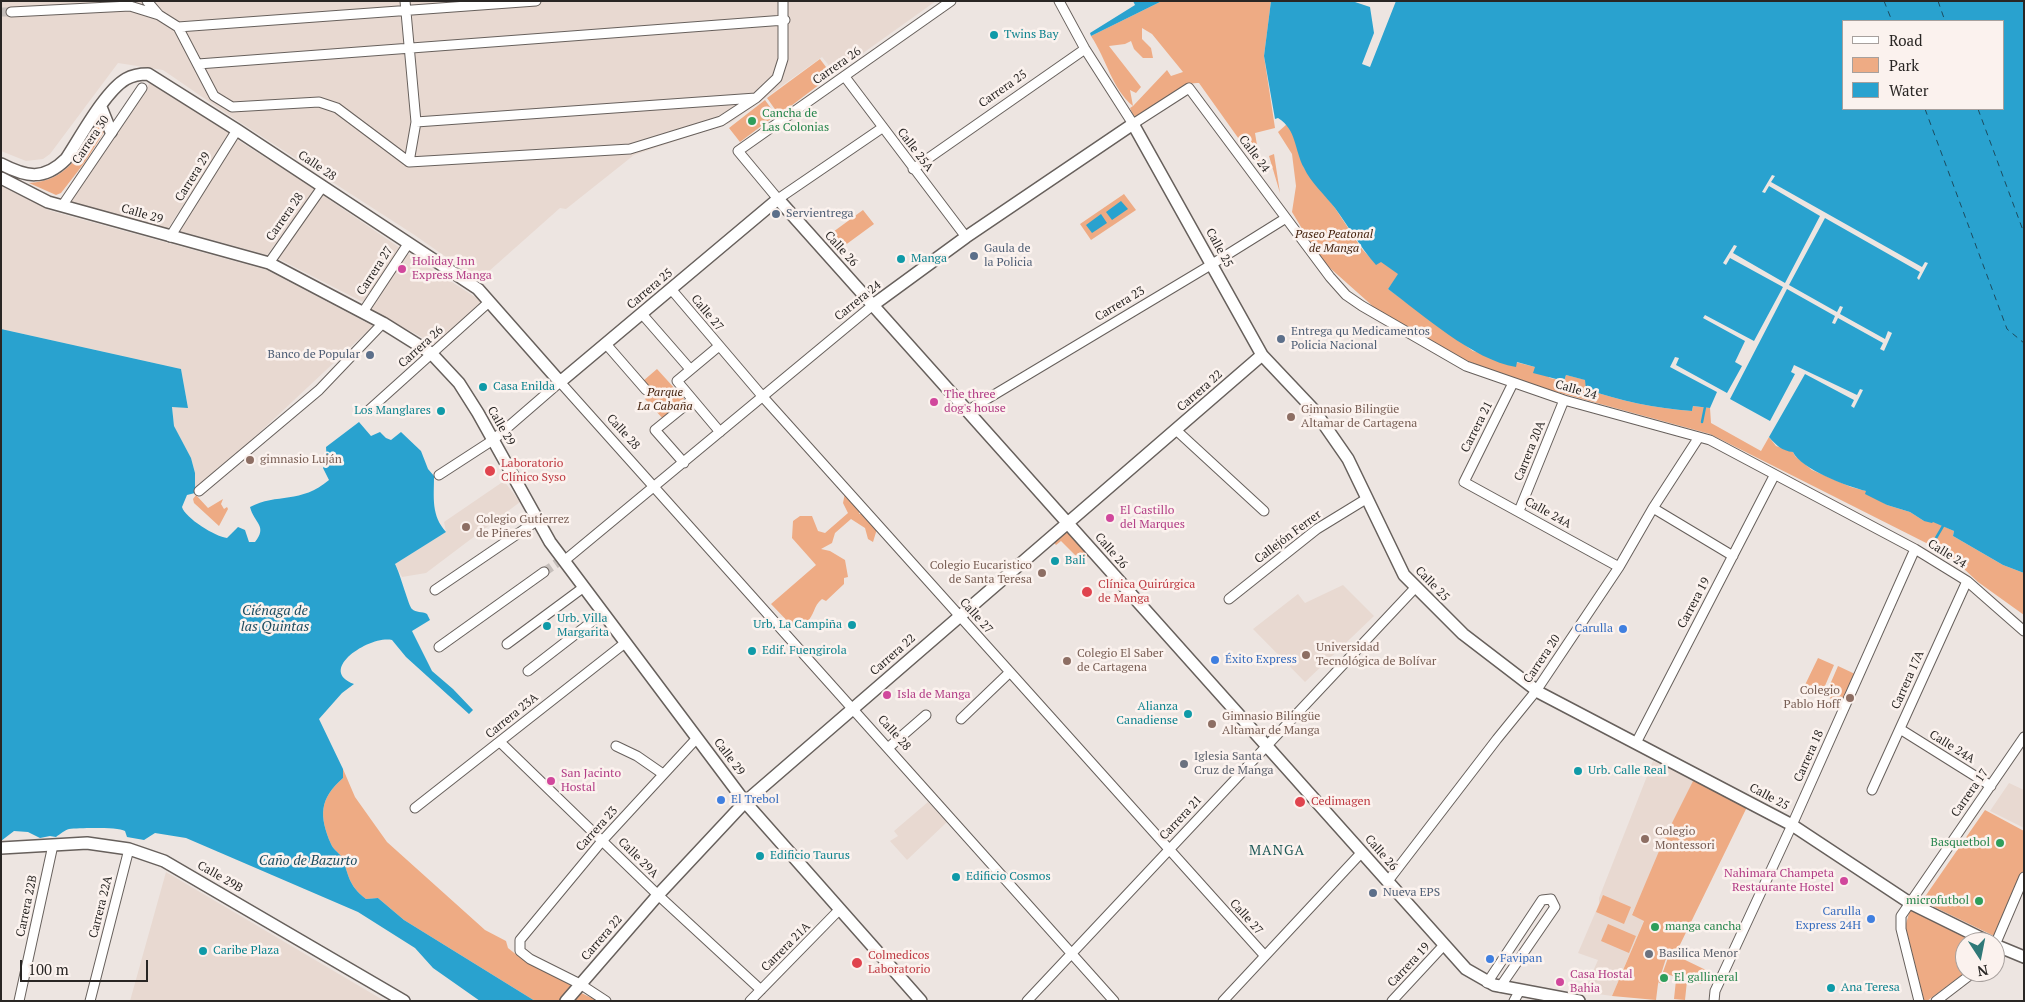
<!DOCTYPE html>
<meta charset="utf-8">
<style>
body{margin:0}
#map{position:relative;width:2025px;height:1002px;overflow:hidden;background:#ede5e1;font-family:"PT Serif",serif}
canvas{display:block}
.frame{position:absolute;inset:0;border:2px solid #292624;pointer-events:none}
.legend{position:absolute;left:1842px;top:20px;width:162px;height:90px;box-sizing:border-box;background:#fbf2ee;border:1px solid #a7a09d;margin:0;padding:6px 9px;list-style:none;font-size:15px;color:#292624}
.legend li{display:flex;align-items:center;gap:10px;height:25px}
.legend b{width:25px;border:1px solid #a7a09d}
.north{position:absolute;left:1955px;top:932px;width:50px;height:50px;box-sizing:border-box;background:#fbf2ee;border:1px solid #a7a09d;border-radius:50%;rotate:169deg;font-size:14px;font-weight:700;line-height:20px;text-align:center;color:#292624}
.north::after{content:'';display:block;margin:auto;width:18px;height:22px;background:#2f7978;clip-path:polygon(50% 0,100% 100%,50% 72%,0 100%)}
.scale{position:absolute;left:20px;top:960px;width:128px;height:22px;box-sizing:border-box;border:2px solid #292624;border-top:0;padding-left:6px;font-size:15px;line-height:18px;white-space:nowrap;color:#292624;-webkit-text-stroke:4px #fbf2ee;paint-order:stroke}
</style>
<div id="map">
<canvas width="2025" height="1002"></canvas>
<div class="frame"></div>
<ul class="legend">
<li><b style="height:6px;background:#fff"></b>Road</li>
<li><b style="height:14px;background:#eeab84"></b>Park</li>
<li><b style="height:14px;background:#29a2cf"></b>Water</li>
</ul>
<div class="north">N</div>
<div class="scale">100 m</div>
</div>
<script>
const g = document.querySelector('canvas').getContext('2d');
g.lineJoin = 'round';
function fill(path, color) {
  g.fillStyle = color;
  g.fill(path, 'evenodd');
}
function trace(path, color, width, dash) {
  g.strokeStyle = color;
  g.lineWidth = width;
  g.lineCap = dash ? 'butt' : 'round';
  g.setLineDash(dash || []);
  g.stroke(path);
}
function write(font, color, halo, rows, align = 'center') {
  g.font = font + ' "PT Serif",serif';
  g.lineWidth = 5;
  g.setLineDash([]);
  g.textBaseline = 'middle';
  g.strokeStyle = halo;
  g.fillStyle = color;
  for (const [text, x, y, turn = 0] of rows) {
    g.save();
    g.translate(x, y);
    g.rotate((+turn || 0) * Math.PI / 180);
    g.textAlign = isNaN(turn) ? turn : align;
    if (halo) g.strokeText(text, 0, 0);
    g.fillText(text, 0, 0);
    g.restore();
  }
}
fill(new Path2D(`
 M1 1H936L835 73 822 57 730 123 634 155 566 209 560 208 479 280 413 234 227 114 163 70 118 63 50 154 43 159 26 161 1 151Z
 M150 83 230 133 167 230 71 202Z
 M236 139 315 189 267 255 176 230Z
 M1 186 51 211 267 270 373 326 195 493V473L191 458 174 427 172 407H188L181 369 1 329Z
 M321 194 400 248 363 302 277 258Z
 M405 252 483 302 436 345 368 308Z
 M504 481 520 502 426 573 402 577 395 564 446 532 444 522Z
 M1343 585 1374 616 1305 682 1253 629 1298 594 1305 603Z
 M1653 761 1694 779 1632 914 1644 920 1612 996 1584 992 1598 960 1578 953 1599 904V898Z
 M2009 783 2024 790V828L1990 811Z
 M928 802 947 822 907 860 890 841 898 836 894 831Z
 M166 872 383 1000 130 1001Z`), '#e8d9d1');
fill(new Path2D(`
 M1162 1H1271L1264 56 1275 128 1255 133 1261 170 1199 83C1182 81 1153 108 1138 118L1133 115 1130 108 1133 106C1112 89 1106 58 1091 36ZM1142 28 1152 34 1183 72 1171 76 1167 70 1133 106 1130 90 1136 93 1141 87 1109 46 1125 44 1131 41 1134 49 1143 58H1153L1151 48 1142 39Z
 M820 59 832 75 779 115 767 98Z
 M765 100 776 115 740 142 729 128Z
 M98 124 104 132 85 162 61 193 56 195 29 183C69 181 79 153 98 124Z
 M1287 124 1293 133 1304 168 1335 208 1362 249 1376 264 1381 261 1399 274 1388 289 1473 351 1535 367 1550 378 1564 381 1566 375 1586 380V389C1620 401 1655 408 1692 411L1693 406 1710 408 1711 423 1761 451 1769 437 1776 446 1793 452 1795 456 1812 470 1851 487 1866 491 1887 505 1910 512 1924 521H1933L1954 531 1953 536 2003 565 2024 573V615L1978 582 1948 554 1710 434 1520 382 1443 351 1376 309 1321 260 1292 212 1296 186 1292 154 1278 132Z
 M1274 154 1280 193 1269 156Z
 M1124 194 1136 210 1091 240 1080 224Z
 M863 210 874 224 844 246 833 232Z
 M657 369 686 401 664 420 645 399 652 392 643 381Z
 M845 493 861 507 859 514 867 513 877 529 873 542 868 539 865 528 851 519 835 533 832 543 821 549 830 551 845 560 848 577 844 578V584L826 601 822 599C813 606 815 615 806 623H799L795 629 771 604 816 565 792 538 793 521 800 516H812L818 531 825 533 848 513 843 503Z
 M196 495 208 508 223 499 221 504 224 509 227 507 228 509 219 526 194 503 193 499Z
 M1064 529 1089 555 1082 562 1061 541 1056 545 1052 540Z
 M1818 658 1834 665 1821 695 1804 687Z
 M1838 666 1855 674 1843 704 1825 696Z
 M343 769 355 797 387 842 485 930 506 941 508 948 518 956 566 980 577 991 598 1001H535L404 920 378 898 366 899C347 884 350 876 341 856 338 852 333 849 331 844 319 816 319 799 343 778Z
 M1694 779 1747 807 1675 955 1668 952 1658 984 1656 1000 1612 996 1644 921 1632 915 1665 837Z
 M1985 810 2024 831V870L1996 937 1922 901Z
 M1603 895 1631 907 1624 924 1596 912Z
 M1910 910 1977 942H1965L1966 972 1927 1001H1922L1905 927Z
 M1608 924 1636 936 1629 953 1601 941Z
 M1669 955 1679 957 1708 971 1701 984 1666 974V984L1659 983Z
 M1676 980 1687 981 1685 1000 1674 999Z`), '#eeab84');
fill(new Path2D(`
 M1133 1H1162L1091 36 1090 33 1135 5Z
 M1271 1H1352L1370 7 1374 33 1362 64 1370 67 1396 1H2024V573L2003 565 1953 536 1954 531 1933 522 1932 523 1924 521 1910 512 1887 505 1865 494 1866 491C1846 486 1801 469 1793 452 1782 451 1776 445 1769 437L1805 374 1854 400 1851 406 1854 408 1863 390 1860 389 1857 395 1794 365 1791 372 1795 374 1770 421 1730 399 1787 289 1835 316 1832 323 1835 324 1838 318 1883 343 1880 349 1884 351 1892 333 1888 331 1885 339 1840 314 1843 307 1840 306 1837 312 1789 285 1825 218 1920 272 1917 278 1919 280 1928 263 1925 262 1922 267 1771 182 1775 176 1772 175 1762 192 1765 193 1769 186 1820 216 1785 283 1733 253 1737 246 1734 245 1723 263 1726 265 1730 258 1783 287 1754 341 1705 315 1703 318 1745 341 1735 362 1742 366 1727 393 1676 365 1679 358 1675 357 1670 367 1717 392 1710 408 1693 406 1692 411C1655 408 1620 401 1586 389L1585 380 1566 375 1564 381 1533 373 1535 367 1517 362 1516 367C1473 360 1422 314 1388 289L1398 274 1381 262 1376 265C1360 247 1349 227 1335 208 1325 195 1311 183 1304 168 1294 149 1297 130 1278 118L1275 119 1264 56ZM2004 21V109H1844V21Z
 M1121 201 1128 209 1112 220 1106 212Z
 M1101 214 1107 223 1092 233 1086 225Z
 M1 329 181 369 188 408 172 407 174 426 191 458 195 473V493L187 495 182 507C185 518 216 537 227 538L238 527 245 530 249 542H255C268 526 254 523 250 507 277 493 301 504 329 480L323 468 327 462 326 447 359 422 371 436 380 432 386 438 391 440 401 432 421 451 428 469 434 476C434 498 431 515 446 532L395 564C400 573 409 607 412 609 416 613 422 611 427 614L430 620 412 631 432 671 453 689 473 710 469 714 406 657 392 640C370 635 316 670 354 684L342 693 319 719 343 769V778C319 799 319 816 331 844 333 849 338 852 341 856 350 876 347 884 366 899L378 898 404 920 535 1001H480L433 968 415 948 358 912 186 838 155 833 144 840 127 837 125 831C118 827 80 828 69 829 65 830 60 834 56 837L50 836 40 838 28 832 14 831 1 841Z`), '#29a2cf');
trace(new Path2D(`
 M1702 422 1705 407
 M1936 538 1943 526`), '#29a2cf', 2.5);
trace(new Path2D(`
 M1884 1 1892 21
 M1938 1 1945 21
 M1925 109 2007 329 2024 343
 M1978 109 2024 233`), '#1c4b5f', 1, [6, 5]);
trace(new Path2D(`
 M1 12H11
 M544 572 557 563`), '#c6bfbb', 9, [9, 4.5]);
const street = new Path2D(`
 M147 1 159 15
 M405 1 416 122 409 162
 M1059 1 1085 49 1133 124 1189 88 1330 277 1346 295 1362 306 1466 366 1564 400 1710 440 1915 549 1967 581 2024 631
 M11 12 130 6 159 15 178 27 214 96 232 107 319 102 337 108 409 162 630 149 721 121 756 98 777 78 783 59V1
 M178 27 536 1
 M198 64 785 20
 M845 77 966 237
 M416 122 756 98
 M882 128 778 199 738 151 951 1
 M913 169 1085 49
 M62 206 142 88
 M170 237 237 130
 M269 263 323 186
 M671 289 763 397 1265 956
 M363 312 408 244
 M642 314 690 369
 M606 344 646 390
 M719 346 677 381 720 432
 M1513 383 1464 482 1619 567
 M369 410 489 302
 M967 411 1209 266 1286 218
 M1176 430 1264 511
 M684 463 655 430 692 400
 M439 475 493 440 560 382 1114 1001
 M199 491 319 390 383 323
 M1653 508 1733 556
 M1519 511 1564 400
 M564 561 873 305
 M435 590 538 520
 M1229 599 1317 529 1366 499
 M507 644 584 587
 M439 647 544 572
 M528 671 603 613
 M961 719 1010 672
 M1900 729 1991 786
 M500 742 658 895 761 990
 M1636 743 1774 476
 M616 746 637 756 663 774
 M888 748 926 715
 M1872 790 1967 581
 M415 808 625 643
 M1388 881 1497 739 1536 691 1619 567 1653 508 1699 437
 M1995 945 2024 877
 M1995 956 2005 949
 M1487 983 1542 900 1551 899 1555 907 1500 987
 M19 1001 53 845
 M90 1001 129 849
 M606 1001 580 984 530 959 520 951V940L602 841 697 738
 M750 1001 839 910
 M1027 1001 1415 588
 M1223 1001 1362 852
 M1392 1001 1444 945
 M1514 1001 1520 990
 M1714 1001 1715 991 1792 825 1915 549
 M1919 1001 1901 929V916L2024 737
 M1936 1001 1974 972`);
const secondary = new Path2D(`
 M101 107 111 132
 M1 164C26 177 44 181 66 159 80 138 105 91 126 79 133 75 140 74 148 74L237 130 478 289 560 382 778 199 1466 969 1494 985 1579 1001
 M1 178 48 202 269 263 383 323 431 353 459 383 478 413 550 542 745 802 921 1001
 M873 305 966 237 1133 124 1262 355 1314 410 1348 459 1404 575 1463 634 1540 693 1792 825 1910 903 1989 942
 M1 848 87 843 129 849 164 861 404 1001
 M1995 945 2024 957
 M566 1001 658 895 745 802 1262 355`);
trace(street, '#67605c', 11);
trace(secondary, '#67605c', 14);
trace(street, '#fff', 9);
trace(secondary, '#fff', 11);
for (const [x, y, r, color] of [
 [994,35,5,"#0f9aa8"],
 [752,121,5,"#2e9e5b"],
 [776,214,5,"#5c6f8a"],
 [974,256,5,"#5c6f8a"],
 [901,259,5,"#0f9aa8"],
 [402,269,5,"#d1479c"],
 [1281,339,5,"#5c6f8a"],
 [370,355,5,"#5c6f8a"],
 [483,387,5,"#0f9aa8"],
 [934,402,5,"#d1479c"],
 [441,411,5,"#0f9aa8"],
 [1291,417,5,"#8d6e63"],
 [250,460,5,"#8d6e63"],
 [490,471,6,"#e0444e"],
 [1110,518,5,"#d1479c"],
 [466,527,5,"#8d6e63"],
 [1055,561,5,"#0f9aa8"],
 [1042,573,5,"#8d6e63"],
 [1087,592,6,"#e0444e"],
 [852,625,5,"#0f9aa8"],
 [547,626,5,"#0f9aa8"],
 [1623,629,5,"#3f7fe0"],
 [752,651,5,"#0f9aa8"],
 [1306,655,5,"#8d6e63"],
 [1215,660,5,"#3f7fe0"],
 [1067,661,5,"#8d6e63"],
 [887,695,5,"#d1479c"],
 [1850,698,5,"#8d6e63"],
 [1188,714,5,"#0f9aa8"],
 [1212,724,5,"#8d6e63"],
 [1184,764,5,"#6b7280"],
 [1578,771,5,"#0f9aa8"],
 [551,781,5,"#d1479c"],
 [721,800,5,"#3f7fe0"],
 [1300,802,6,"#e0444e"],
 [1645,839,5,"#8d6e63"],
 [2000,843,5,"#2e9e5b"],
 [760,856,5,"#0f9aa8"],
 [956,877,5,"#0f9aa8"],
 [1844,881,5,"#d1479c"],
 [1373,893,5,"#5c6f8a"],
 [1979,901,5,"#2e9e5b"],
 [1871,919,5,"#3f7fe0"],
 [1655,927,5,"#2e9e5b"],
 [203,951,5,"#0f9aa8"],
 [1649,954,5,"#6b7280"],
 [1490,959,5,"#3f7fe0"],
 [857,963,6,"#e0444e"],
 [1664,978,5,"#2e9e5b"],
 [1560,982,5,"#d1479c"],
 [1831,988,5,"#0f9aa8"]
]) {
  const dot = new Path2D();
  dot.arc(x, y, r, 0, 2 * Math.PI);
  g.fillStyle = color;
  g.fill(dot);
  trace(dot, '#fbf2ee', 2);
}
write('12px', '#0d838f', '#fbf2ee', [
 ["Twins Bay",1004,35],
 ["Manga",911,259],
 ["Casa Enilda",493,387],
 ["Los Manglares",431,411,"right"],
 ["Bali",1065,561],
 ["Urb. Villa",557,619],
 ["Margarita",557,633],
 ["Urb. La Campiña",842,625,"right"],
 ["Edif. Fuengirola",762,651],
 ["Alianza",1178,707,"right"],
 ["Canadiense",1178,721,"right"],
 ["Urb. Calle Real",1588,771],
 ["Edificio Taurus",770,856],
 ["Edificio Cosmos",966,877],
 ["Caribe Plaza",213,951],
 ["Ana Teresa",1841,988]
], 'left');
write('12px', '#292624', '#fbf2ee', [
 ["Carrera 26",837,66,-35],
 ["Carrera 25",1003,89,-35],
 ["Carrera 30",91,140,-56],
 ["Calle 25A",915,150,53],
 ["Calle 24",1254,154,53],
 ["Calle 28",317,166,34],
 ["Carrera 29",193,177,-58],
 ["Calle 29",142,214,16],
 ["Carrera 28",285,217,-55],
 ["Calle 25",1219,248,61],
 ["Calle 26",841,249,48],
 ["Carrera 27",375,271,-57],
 ["Carrera 25",650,289,-40],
 ["Carrera 24",858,301,-39],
 ["Carrera 23",1120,304,-31],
 ["Calle 27",707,313,50],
 ["Carrera 26",421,347,-42],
 ["Calle 24",1576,390,16],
 ["Carrera 22",1200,391,-41],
 ["Calle 29",501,426,60],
 ["Carrera 21",1477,427,-63],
 ["Calle 28",623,432,48],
 ["Carrera 20A",1530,451,-68],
 ["Calle 24A",1548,513,29],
 ["Callejón Ferrer",1288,537,-37],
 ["Calle 26",1111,551,49],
 ["Calle 24",1947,554,32],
 ["Calle 25",1432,584,46],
 ["Carrera 19",1694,603,-62],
 ["Calle 27",976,616,48],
 ["Carrera 22",893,655,-41],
 ["Carrera 20",1542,659,-56],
 ["Carrera 17A",1908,680,-66],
 ["Carrera 23A",512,716,-39],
 ["Calle 28",894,733,48],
 ["Calle 24A",1952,747,32],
 ["Carrera 18",1809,756,-66],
 ["Calle 29",729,757,53],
 ["Carrera 17",1970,793,-55],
 ["Calle 25",1769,797,28],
 ["Carrera 21",1181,818,-47],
 ["Carrera 23",597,829,-48],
 ["Calle 26",1381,853,49],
 ["Calle 29A",638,858,45],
 ["Calle 29B",220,877,30],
 ["Carrera 22B",27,906,-78],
 ["Carrera 22A",101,907,-76],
 ["Calle 27",1246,917,48],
 ["Carrera 22",602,938,-49],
 ["Carrera 21A",786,947,-45],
 ["Carrera 19",1409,965,-47]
]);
write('12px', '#27864d', '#fbf2ee', [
 ["Cancha de",762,114],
 ["Las Colonias",762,128],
 ["Basquetbol",1990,843,"right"],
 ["microfutbol",1969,901,"right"],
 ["manga cancha",1665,927],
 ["El gallineral",1674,978]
], 'left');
write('12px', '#4e5e75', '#fbf2ee', [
 ["Servientrega",786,214],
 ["Gaula de",984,249],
 ["la Policia",984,263],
 ["Entrega qu Medicamentos",1291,332],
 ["Policia Nacional",1291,346],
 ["Banco de Popular",360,355,"right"],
 ["Nueva EPS",1383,893]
], 'left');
write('italic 12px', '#462410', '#fbf2ee', [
 ["Paseo Peatonal",1334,235],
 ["de Manga",1334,249],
 ["Parque",665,393],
 ["La Cabaña",665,407]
]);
write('12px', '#b23c85', '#fbf2ee', [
 ["Holiday Inn",412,262],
 ["Express Manga",412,276],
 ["The three",944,395],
 ["dog's house",944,409],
 ["El Castillo",1120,511],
 ["del Marques",1120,525],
 ["Isla de Manga",897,695],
 ["San Jacinto",561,774],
 ["Hostal",561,788],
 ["Nahimara Champeta",1834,874,"right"],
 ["Restaurante Hostel",1834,888,"right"],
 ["Casa Hostal",1570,975],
 ["Bahia",1570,989]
], 'left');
write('12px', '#785e54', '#fbf2ee', [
 ["Gimnasio Bilingüe",1301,410],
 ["Altamar de Cartagena",1301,424],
 ["gimnasio Luján",260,460],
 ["Colegio Gutierrez",476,520],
 ["de Piñeres",476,534],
 ["Colegio Eucaristico",1032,566,"right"],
 ["de Santa Teresa",1032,580,"right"],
 ["Universidad",1316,648],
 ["Tecnológica de Bolívar",1316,662],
 ["Colegio El Saber",1077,654],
 ["de Cartagena",1077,668],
 ["Colegio",1840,691,"right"],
 ["Pablo Hoff",1840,705,"right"],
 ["Gimnasio Bilingüe",1222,717],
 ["Altamar de Manga",1222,731],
 ["Colegio",1655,832],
 ["Montessori",1655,846]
], 'left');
write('12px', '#be3a42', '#fbf2ee', [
 ["Laboratorio",501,464],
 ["Clínico Syso",501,478],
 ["Clínica Quirúrgica",1098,585],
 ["de Manga",1098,599],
 ["Cedimagen",1311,802],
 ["Colmedicos",868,956],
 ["Laboratorio",868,970]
], 'left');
write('12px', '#366cbe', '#fbf2ee', [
 ["Carulla",1613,629,"right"],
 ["Éxito Express",1225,660],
 ["El Trebol",731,800],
 ["Carulla",1861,912,"right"],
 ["Express 24H",1861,926,"right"],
 ["Favipan",1500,959]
], 'left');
write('12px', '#5b616d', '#fbf2ee', [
 ["Iglesia Santa",1194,757],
 ["Cruz de Manga",1194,771],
 ["Basilica Menor",1659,954]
], 'left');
write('italic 14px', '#1c4b5f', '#fbf2ee', [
 ["Ciénaga de",275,611],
 ["las Quintas",275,627],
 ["Caño de Bazurto",308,861]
]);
g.letterSpacing = '1px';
write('14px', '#1b5756', '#fbf2ee', [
 ["MANGA",1277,851]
]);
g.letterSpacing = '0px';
</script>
